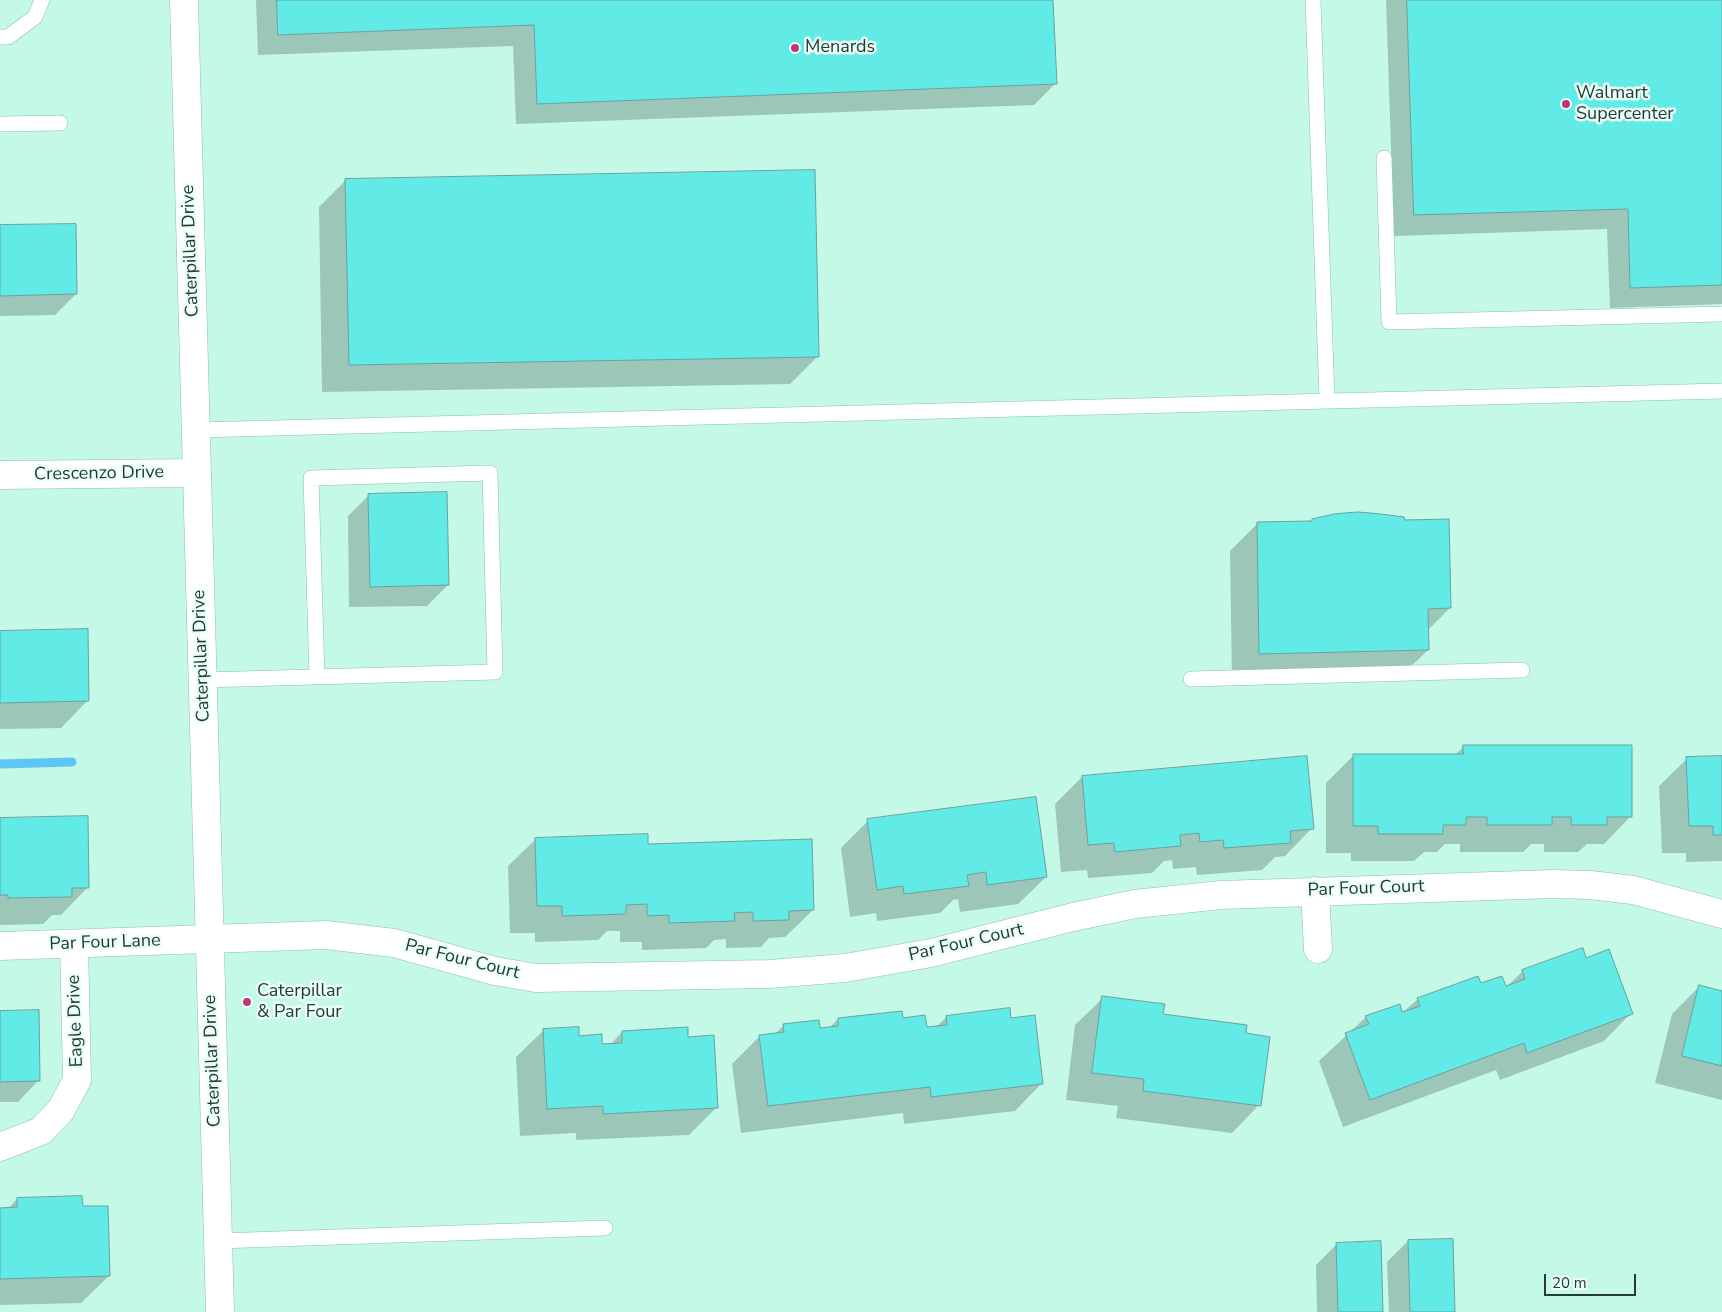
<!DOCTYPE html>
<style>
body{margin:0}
#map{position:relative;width:1722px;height:1312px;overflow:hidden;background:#c4f8e7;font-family:"Nunito Sans",sans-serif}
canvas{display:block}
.scale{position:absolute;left:1544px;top:1274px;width:92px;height:22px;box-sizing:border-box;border:2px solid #273b35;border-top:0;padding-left:6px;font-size:15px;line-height:18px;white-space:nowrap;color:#273b35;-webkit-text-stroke:4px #e9fef7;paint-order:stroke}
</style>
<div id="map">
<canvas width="1722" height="1312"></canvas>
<div class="scale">20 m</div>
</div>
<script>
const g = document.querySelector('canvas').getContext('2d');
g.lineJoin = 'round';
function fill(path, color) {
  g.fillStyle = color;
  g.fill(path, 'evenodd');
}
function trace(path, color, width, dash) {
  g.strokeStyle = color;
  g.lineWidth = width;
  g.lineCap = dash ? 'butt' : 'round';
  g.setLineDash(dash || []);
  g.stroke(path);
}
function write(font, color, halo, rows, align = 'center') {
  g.font = font + ' "Nunito Sans",sans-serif';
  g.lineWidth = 5;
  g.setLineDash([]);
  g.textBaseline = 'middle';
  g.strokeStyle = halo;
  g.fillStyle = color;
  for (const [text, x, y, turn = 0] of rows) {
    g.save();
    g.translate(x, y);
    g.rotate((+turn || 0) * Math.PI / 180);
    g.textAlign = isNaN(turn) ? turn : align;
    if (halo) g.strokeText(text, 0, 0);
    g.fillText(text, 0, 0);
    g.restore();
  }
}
fill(new Path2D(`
 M256 0H1052L1055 84 1034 105 516 124 513 46 258 55Z
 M1386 0H1722V304L1610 308 1607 229 1394 236Z
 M346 180 818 356 790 384 322 392 319 207Z
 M0 227 76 294 55 315 0 316Z
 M369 495 448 585 427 606 349 607 348 516Z
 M1312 520 1450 608 1428 630V650L1400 677 1232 681 1230 551 1257 524 1310 523Z
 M0 632 88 700 61 728 0 729Z
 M1464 746 1631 816 1604 844H1587L1578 852H1544V844H1531L1523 852H1460V844H1445L1437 852H1424L1414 861H1351V853H1326V783L1354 755H1455Z
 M1722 758V861L1686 862V853H1662L1659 786 1687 759Z
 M1082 777 1312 828 1285 856 1275 857 1262 870 1197 875 1196 867 1173 869 1172 860 1164 861 1152 873 1088 878 1087 870 1061 872 1055 804Z
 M0 819 88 887 61 915H52L43 924 0 925Z
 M868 821 1046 877 1018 904 960 912 958 899 953 900 940 913 877 921 876 913 850 917 841 848Z
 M536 839 647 846 813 910 785 937 769 938 761 947 726 948V939L714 940 706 948 642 950V942H620V931H607L598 940 535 942V933H510L508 866Z
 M1585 960 1631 1013 1604 1041 1500 1080 1496 1070 1343 1127 1319 1061 1366 1017 1402 1013 1418 999 1480 984 1505 988 1523 971Z
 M1699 987 1719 992 1722 989V1100L1655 1083 1672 1014Z
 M1103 998 1162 1015 1244 1034 1259 1105 1232 1133 1116 1118 1118 1106 1066 1100 1075 1025Z
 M0 1012 38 1081 18 1102H0Z
 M947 1017 1010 1019 1042 1083 1015 1111 904 1124 903 1113 741 1133 732 1064 760 1036 774 1035 784 1025 819 1030 829 1028 838 1019H902L925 1029 936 1027Z
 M544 1030 601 1045H610L622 1032 687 1038 717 1107 689 1135 576 1140V1133L520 1136 516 1057Z
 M17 1199 109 1276 81 1303 0 1305V1209H8Z
 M1408 1241 1454 1312H1389L1387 1262Z
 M1337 1244 1382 1312H1317L1316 1265Z`), '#0003');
trace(new Path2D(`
 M0 764 72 762`), '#5fc5f7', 9);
const building = new Path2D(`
 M277 0H1053L1057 84 537 104 534 25 278 35Z
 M1407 0H1722V285L1630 288 1628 209 1414 215Z
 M815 170 819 357 349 365 345 179Z
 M76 224 77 294 0 296V225Z
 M447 492 449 585 370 587 368 494Z
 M1358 512 1381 514 1404 517 1405 520 1449 519 1451 608 1428 609 1429 650 1259 654 1257 522 1312 521V519L1334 514Z
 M88 629 89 701 0 703V631Z
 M1463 745H1632V817H1607V825H1571V817H1552V825H1487V817H1466V825H1443V834H1378V826H1353V754H1463Z
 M1307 756 1314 829 1290 831 1291 843 1224 848 1223 840 1200 842 1199 833 1180 835 1181 846 1115 852 1114 843 1088 845 1082 776Z
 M1722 756V835H1713V826H1689L1686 757Z
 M1036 797 1047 877 987 885 986 872 967 875 969 886 904 894 903 886 877 890 867 819Z
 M88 816 89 888H72V897L8 898V895H0V818Z
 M648 834V844L812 839 814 910 789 911V920L753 921V912L734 913 735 921 669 923V915L647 916V904L626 905V914L562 916V906H537L535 838Z
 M1583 948 1586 958 1609 949 1633 1014 1527 1053 1524 1043 1370 1100 1345 1033 1369 1024 1365 1016 1400 1004 1402 1012 1420 1006 1417 998 1478 976 1481 983 1502 976 1506 986 1525 979 1522 970Z
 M1699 985 1722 991V1066L1682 1056Z
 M1102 996 1165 1004 1163 1014 1247 1025 1246 1033 1270 1037 1261 1106 1143 1091 1144 1079 1092 1073Z
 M1010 1008 1011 1018 1035 1015 1043 1084 931 1097 930 1087 768 1106 759 1035 784 1032 783 1024 819 1020 820 1028 838 1026V1018L902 1011 903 1018 925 1015 927 1027 947 1025 946 1016Z
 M39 1010 40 1081 0 1082V1011Z
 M579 1027V1036L602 1034V1044L622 1043V1031L688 1027V1037L714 1035 718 1108 603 1114V1106L547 1109 543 1029Z
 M82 1196 83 1206H108L110 1276 0 1279V1208L17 1207V1198Z
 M1453 1239 1455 1312H1410L1408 1240Z
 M1381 1241 1383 1312H1338L1336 1243Z`);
fill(building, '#61eae6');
trace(building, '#6aa19f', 1);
const service = new Path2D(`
 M1313 0 1327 400
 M0 37H8L35 17 42 0
 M0 124 60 123
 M1384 158 1389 322 1722 314
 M196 430 1722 391
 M1191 679 1522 670
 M203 680 495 672 490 473 311 478 317 677
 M218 1241 605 1228`);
const minor = new Path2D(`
 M0 475 197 473
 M1315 891 1318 949
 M0 946 326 935 394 943 495 971 536 978 770 974 845 968 931 953 1073 917 1135 904 1221 895 1553 884 1590 885 1633 890 1722 914
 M0 1147 41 1131 61 1110 77 1080 74 944`);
const tertiary = new Path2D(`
 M184 0 220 1312`);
trace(service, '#8dbfaf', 16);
trace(minor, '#8dbfaf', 29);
trace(tertiary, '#8dbfaf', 29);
trace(service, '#fff', 15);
trace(minor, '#fff', 28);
trace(tertiary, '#fff', 28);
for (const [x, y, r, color] of [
 [795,48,5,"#bb377c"],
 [1566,104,5,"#bb377c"],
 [247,1002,5,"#bb377c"]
]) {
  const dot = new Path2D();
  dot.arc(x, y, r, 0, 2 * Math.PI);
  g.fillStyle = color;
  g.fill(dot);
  trace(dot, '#e9fef7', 2);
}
write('18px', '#273b35', '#e9fef7', [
 ["Menards",805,48],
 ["Walmart",1576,94],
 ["Supercenter",1576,115],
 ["Caterpillar",257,992],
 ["& Par Four",257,1013]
], 'left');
write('18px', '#273b35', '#e9fef7', [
 ["Caterpillar Drive",191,251,-92],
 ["Crescenzo Drive",99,474,-1],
 ["Caterpillar Drive",202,656,-92],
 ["Par Four Court",1366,889,-2],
 ["Par Four Lane",105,943,-2],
 ["Par Four Court",966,943,-13],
 ["Par Four Court",462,960,14],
 ["Eagle Drive",76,1021,-92],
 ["Caterpillar Drive",213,1061,-92]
]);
</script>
